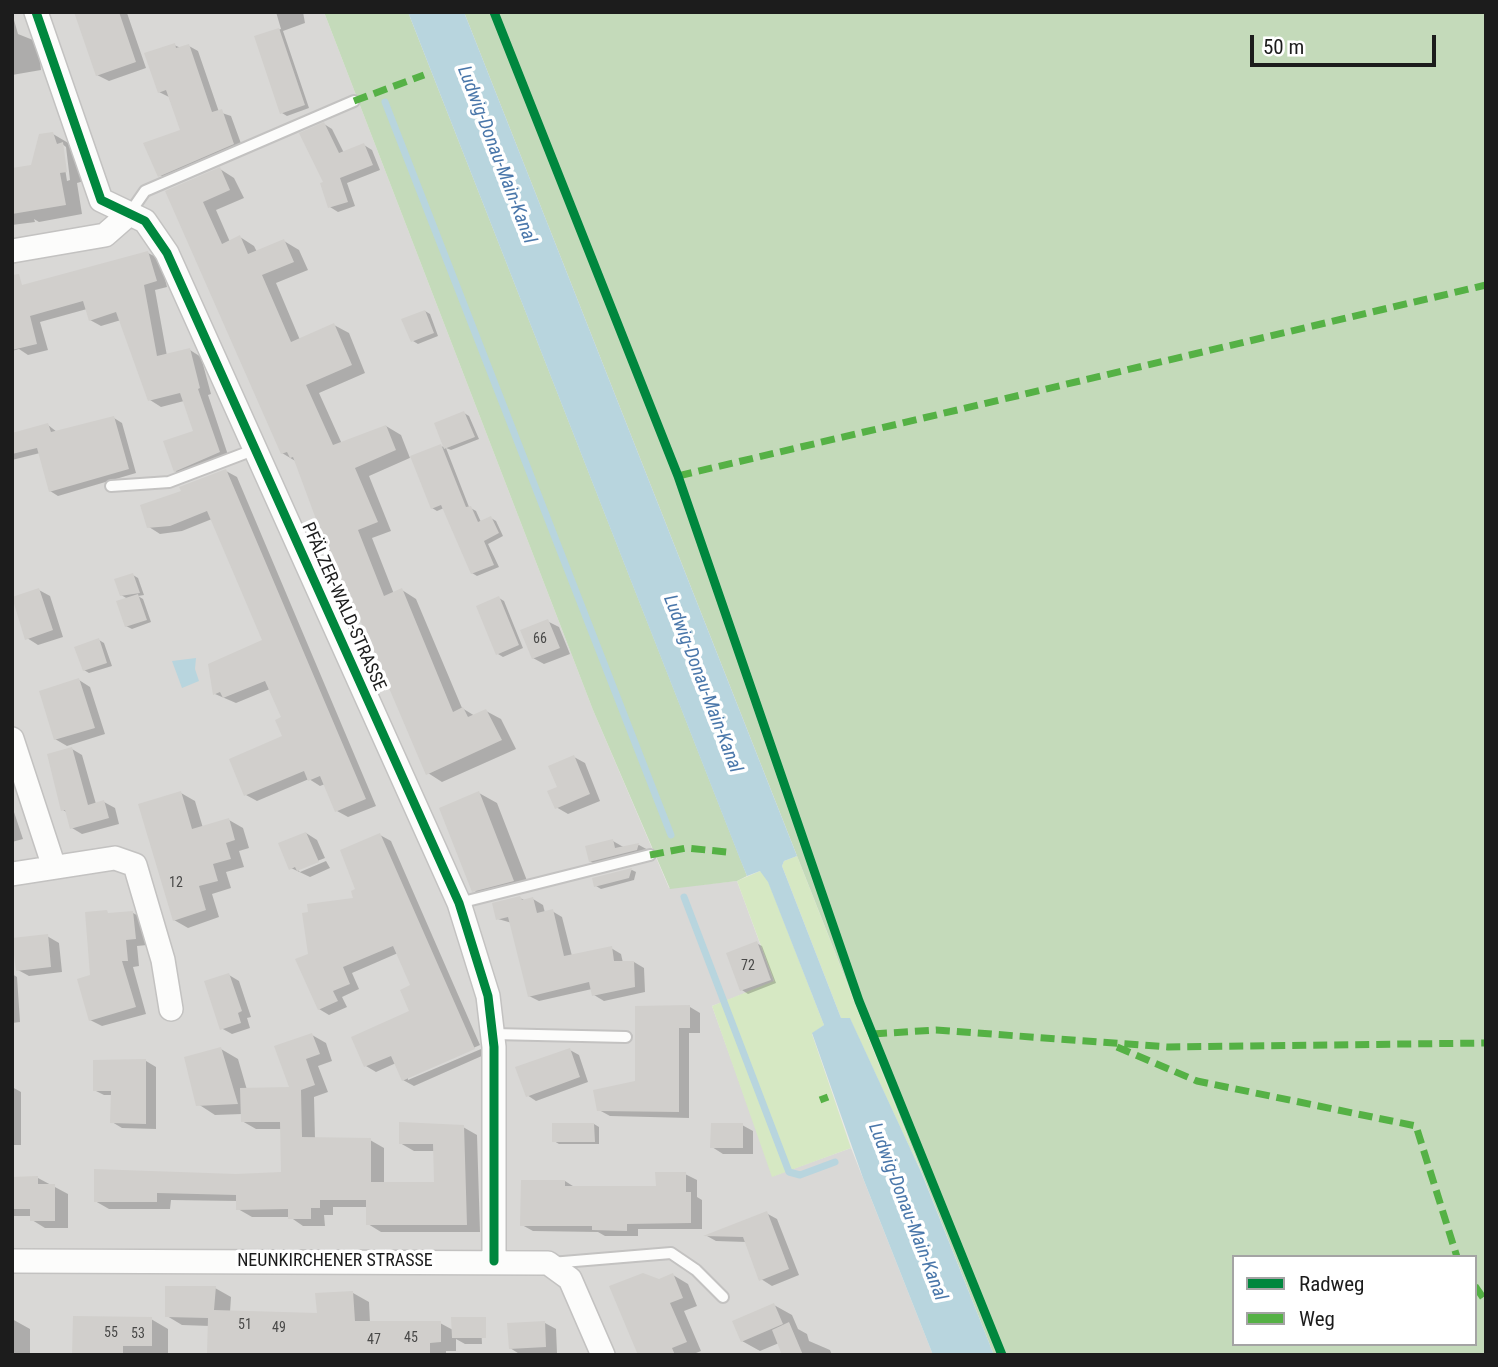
<!DOCTYPE html>
<meta charset="utf-8">
<style>
body{margin:0}
#map{position:relative;width:1498px;height:1367px;overflow:hidden;background:#eae9e5;font-family:"Roboto Condensed",sans-serif}
canvas{display:block}
.frame{position:absolute;inset:0;border:14px solid #1c1c1c;pointer-events:none}
.legend{position:absolute;left:1232px;top:1255px;width:245px;height:91px;box-sizing:border-box;background:#fff;border:2px solid #a4a4a4;margin:0;padding:9px 12px;list-style:none;font-size:21px;color:#1c1c1c}
.legend li{display:flex;align-items:center;gap:14px;height:35px}
.legend b{width:35px;border:2px solid #a4a4a4}
.scale{position:absolute;left:1250px;top:35px;width:186px;height:32px;box-sizing:border-box;border:4px solid #1c1c1c;border-top:0;padding-left:9px;font-size:21px;line-height:24px;white-space:nowrap;color:#1c1c1c;-webkit-text-stroke:5px #fff;paint-order:stroke}
</style>
<div id="map">
<canvas width="1498" height="1367"></canvas>
<div class="frame"></div>
<ul class="legend">
<li><b style="height:9px;background:#00873e"></b>Radweg</li>
<li><b style="height:9px;background:#55b145"></b>Weg</li>
</ul>
<div class="scale">50 m</div>
</div>
<script>
const g = document.querySelector('canvas').getContext('2d');
g.lineJoin = 'round';
function fill(path, color) {
  g.fillStyle = color;
  g.fill(path, 'evenodd');
}
function trace(path, color, width, dash) {
  g.strokeStyle = color;
  g.lineWidth = width;
  g.lineCap = dash ? 'butt' : 'round';
  g.setLineDash(dash || []);
  g.stroke(path);
}
function write(font, color, halo, rows, align = 'center') {
  g.font = font + ' "Roboto Condensed",sans-serif';
  g.lineWidth = 7;
  g.setLineDash([]);
  g.textBaseline = 'middle';
  g.strokeStyle = halo;
  g.fillStyle = color;
  for (const [text, x, y, turn = 0] of rows) {
    g.save();
    g.translate(x, y);
    g.rotate((+turn || 0) * Math.PI / 180);
    g.textAlign = isNaN(turn) ? turn : align;
    if (halo) g.strokeText(text, 0, 0);
    g.fillText(text, 0, 0);
    g.restore();
  }
}
fill(new Path2D(`
 M12 12H324L593 710 669 888 737 881 774 982 712 1006 773 1176 851 1148 933 1355H12Z`), '#d9d8d6');
fill(new Path2D(`
 M797 856 922 1174 850 1019 841 1018 782 866 784 861Z
 M760 871 765 873 824 1025 812 1034 851 1148 772 1177 712 1006 774 981 737 881Z`), '#d6e8c3');
fill(new Path2D(`
 M324 12H408L747 876 737 881 670 889 593 710Z
 M464 12H1486V1355H994ZM1234 1257H1475V1344H1234Z`), '#c4daba');
fill(new Path2D(`
 M408 12H464L797 856 784 861 782 866 841 1018H850L922 1174 994 1355H933L863 1178 812 1033 824 1025 768 882 760 871 747 876 740 859Z
 M196 658 195 669 199 681 182 688 172 661Z`), '#b8d5de');
fill(new Path2D(`
 M76 12 127 13 146 68 109 81 97 75Z
 M276 12H303L305 23 283 31 309 108 287 116 282 113 256 37 281 29Z
 M12 13 18 34 38 42 41 70 12 75Z
 M174 45 181 48 189 46 198 51 219 112 231 116 243 149 169 181 160 175 182 131 169 97 159 92Z
 M324 124 332 129 344 153 364 145 372 150 380 170 347 183 355 206 338 212 330 207 325 183Z
 M53 134 70 144 84 181 77 183 82 214 39 222 34 219 35 222 12 225V184L26 193ZM61 143 66 147 70 180 67 181Z
 M220 169 234 178 244 198 216 210 230 242 240 237 254 246 257 252 284 241 299 250 308 270 276 283 300 340 334 325 349 333 365 373 319 393 342 444 386 426 401 435 410 458 441 446 446 448 436 424 464 413 469 416 479 439 451 450 446 448 469 507 476 511 481 522 491 518 496 521 503 536 488 544 499 567 477 576 472 573 444 508 437 511 432 508 412 457 369 476 391 531 372 538 394 594 402 590 416 599 462 708 475 716 486 711 501 719 516 749 442 782 428 773 356 606 348 602 297 462 282 453 167 192Z
 M148 253 160 259 167 287 155 290 167 356 190 350 201 357 211 394 208 395 230 461 186 477 175 471 195 432 184 401 161 407 150 400 121 320 101 326 90 320 87 309 40 322 48 350 28 355 19 349 12 351V289Z
 M425 311 430 314 438 336 418 344 413 341Z
 M114 418 122 423 136 473 58 496 50 491 40 453 12 460V434L48 425 57 432Z
 M226 471 237 477 376 806 348 817 337 811 325 784 320 786 309 779 257 801 246 795 285 737 283 718 270 689 236 703 215 694 265 641 212 519 182 531 160 534 149 527 183 492Z
 M133 575 138 578 144 595 138 596 143 599 151 622 132 629 126 626 128 599 121 595Z
 M39 590 50 596 63 637 38 645 27 638Z
 M499 598 504 601 523 648 503 657 498 654Z
 M547 621 559 627 570 654 544 664 533 658Z
 M99 640 104 643 112 666 89 673 84 670Z
 M79 680 90 687 105 734 67 746 55 739Z
 M72 749 82 755 96 804 104 802 115 808 119 824 82 834 72 828 68 813 63 810Z
 M574 757 585 763 600 801 568 814 556 807 559 788Z
 M181 793 195 801 203 828 229 820 243 828 249 848 239 851 244 867 226 872 231 888 212 894 219 917 188 928 174 920Z
 M479 793 497 803 531 891 491 901 473 890Z
 M12 806 23 839 12 842Z
 M306 833 317 840 325 858 297 869 300 872 326 861 330 868 310 877 291 868Z
 M380 835 391 841 480 1045 408 1077V1080L481 1049 484 1055 414 1086 403 1080 396 1063 376 1072 366 1066 411 1012 412 986 398 953 352 973 359 989 342 997 347 1007 329 1015 319 1009 310 955 356 899Z
 M613 841 625 848 639 845 650 851 601 868 590 861Z
 M632 870 636 872 634 880 601 889 596 886 594 879Z
 M520 898 526 901 533 899 543 905 545 913 552 911 562 917 572 956 611 948 621 954 623 963 634 962 644 968 645 992 604 1001 594 995 592 989 539 1001 529 996 512 923 498 919Z
 M133 913 144 919 147 945 137 946 139 966 133 967 146 1014 102 1026 90 1020 92 977Z
 M47 936 59 943 62 972 29 976 18 970Z
 M756 943 762 946 776 983 748 994 742 990Z
 M12 974 17 977 20 1022 12 1023Z
 M229 975 239 981 251 1017 247 1018 250 1028 232 1034 221 1028Z
 M690 1007 700 1013V1033H689V1118L610 1116 599 1110 636 1082Z
 M312 1035 326 1043 332 1061 318 1066 328 1092 314 1097 315 1139 370 1140 384 1148V1184H436L435 1151H414L400 1143 463 1127 477 1135 480 1232H381L368 1224V1207H333V1215H324L325 1226H303L290 1217H252L238 1209V1201L171 1200 170 1209H109L95 1201 236 1176 283 1173 282 1129H256L242 1121V1114L215 1115 198 1104 221 1049 238 1059 247 1090 292 1089Z
 M570 1050 579 1055 588 1082 536 1101 527 1095Z
 M146 1061 156 1067V1129L122 1128 112 1122 113 1095H104L94 1090Z
 M12 1087 21 1092V1145H12Z
 M594 1124 599 1127V1144H559L554 1141Z
 M742 1125 753 1131V1154H723L712 1147Z
 M685 1174 697 1180V1197L702 1200V1229H638V1236H605L598 1232 533 1231 522 1225 565 1181 576 1188H657Z
 M12 1178H38L68 1194V1228H45L32 1220V1216H12Z
 M766 1213 777 1219 799 1275 772 1286 761 1279 746 1242 716 1241 707 1236Z
 M673 1275 688 1284 697 1306 684 1311 701 1351 691 1355H640Z
 M215 1288 231 1297 230 1312 319 1314 353 1293 369 1302 370 1323H440L453 1330 481 1325 482 1344H465L456 1339V1351H446V1355H209L210 1326 182 1325 167 1316Z
 M774 1305 792 1315 798 1329 807 1334 809 1341 830 1350 832 1355H784L779 1343 760 1351 742 1341Z
 M12 1319 30 1329V1355H12Z
 M151 1319 168 1329V1355H74Z
 M545 1323 556 1329 557 1353 521 1355 510 1348Z`), '#0003');
trace(new Path2D(`
 M385 102 671 835
 M684 897 789 1172 800 1175 835 1162`), '#b8d5de', 7);
fill(new Path2D(`
 M74 12H119L136 62 96 76Z
 M279 28 305 105 280 114 254 36Z
 M175 43 176 48 189 44 212 112 222 109 234 144 158 177 143 143 180 130 166 90 158 93 144 53Z
 M324 122 339 153 364 143 373 165 340 178 348 202 328 208 320 183 323 182 299 133Z
 M53 132 57 144 63 142 67 172 60 173 66 205 12 214V168L31 165 39 134Z
 M220 167 230 190 203 202 222 244 240 235 248 254 284 239 294 262 262 275 291 342 334 323 352 365 306 385 333 445 386 425 396 450 355 468 378 522 358 530 384 596 402 588 453 712 463 707 468 717 486 709 502 740 426 775 352 601 347 603 293 457 290 458 287 452 281 454 165 191Z
 M148 251 157 281 144 285 157 356 190 348 200 388 198 389 220 452 174 472 163 441 193 431 180 393 148 401 116 312 89 321 83 301 30 316 37 344 12 350V275L19 274 22 285Z
 M425 310 434 333 411 342 401 319Z
 M464 411 475 437 444 449 434 423Z
 M114 416 129 469 49 492 37 448 12 454V433L48 423 51 432Z
 M441 444 466 507 471 506 478 522 491 516 499 533 484 541 494 565 471 574 441 505 431 509 410 456Z
 M226 469 366 799 335 812 320 776 308 781 304 771 244 796 229 759 282 736 275 720 281 717 265 681 223 698 220 692 213 695 208 664 262 640 207 511 170 526 147 528 140 505 181 491 179 487Z
 M133 573 140 593 120 596 114 579Z
 M39 588 53 630 25 640 12 597Z
 M138 594 147 620 125 627 116 601Z
 M499 596 519 645 496 655 476 606Z
 M548 619 560 648 532 659 520 630Z
 M99 638 107 663 83 671 74 647Z
 M79 678 95 728 54 740 39 691Z
 M72 747 88 805 104 800 109 818 70 829 65 810 61 811 47 754Z
 M574 755 590 794 555 809 547 791 557 787 548 766Z
 M181 791 192 829 229 818 235 840 226 843 231 859 213 864 218 881 199 886 206 910 173 921 138 804Z
 M479 791 514 881 472 892 439 808Z
 M306 832 319 862 297 871 295 867 289 870 278 843Z
 M380 833 475 1049 402 1081 391 1056 364 1067 351 1037 409 1011 400 990 410 985 393 946 343 967 350 984 333 991 338 1001 318 1010 295 959 308 954 302 913 308 912 307 904 353 898 351 891 355 889 340 850Z
 M613 839 615 848 639 843 637 850 589 862 585 846Z
 M632 868 629 878 594 887 592 878Z
 M520 896 522 900 533 897 537 913 553 909 564 956 612 946 614 961H634L635 987 592 996 589 982 528 997 508 917 496 920 492 903Z
 M107 910 108 913 133 911 136 939 126 940 128 961H122L136 1007 89 1021 77 979 90 975 85 912Z
 M48 934 51 967 16 971 12 938Z
 M757 941 771 980 740 991 726 953Z
 M229 973 242 1011 238 1013 241 1023 220 1030 204 981Z
 M690 1005V1028H679V1112L597 1111 593 1090 635 1081V1006Z
 M312 1033 320 1054 306 1059 315 1085 301 1090 302 1137 371 1138V1182H434L433 1144H399V1122L464 1125 467 1225H366V1200H320V1208H311V1219H288V1209L236 1210V1195L157 1193V1202H94V1169L236 1174 281 1172 280 1122H241L240 1088 289 1087 274 1046Z
 M221 1047 238 1104 196 1106 184 1057Z
 M570 1048 580 1077 526 1097 515 1067Z
 M146 1059V1124L110 1123 111 1091H93V1060Z
 M552 1123H594L595 1142H552Z
 M711 1123H743V1148H710Z
 M655 1172H686V1192H691V1223L627 1224V1231L592 1230V1226H520L521 1180H565V1186H656Z
 M38 1176V1184H55V1221H30V1209H12V1177Z
 M767 1211 789 1269 759 1281 743 1237 703 1236Z
 M643 1273 659 1279 673 1273 683 1298 670 1303 687 1342 672 1348 675 1355H638L609 1286Z
 M165 1286H216L214 1310 317 1313 315 1293 353 1291 355 1321H441V1342L430 1343V1355L207 1353 208 1318 165 1317Z
 M774 1303 783 1324 741 1342 732 1321Z
 M73 1316 152 1317V1346H123V1355H72Z
 M451 1317H486V1338H452Z
 M545 1321 546 1347 509 1349 507 1323Z
 M789 1322 803 1355H782L772 1330Z`), '#d1cfcc');
const lane = new Path2D(`
 M129 214 145 191 354 101
 M111 486 169 482 256 449
 M459 903 650 855
 M493 1034 626 1037
 M551 1263 671 1253 696 1270 723 1297`);
const street = new Path2D(`
 M36 12 101 200 145 221 167 253 459 903 488 996 494 1047V1261
 M12 251 105 235 129 214
 M12 739 54 867
 M12 874 115 858 135 865 163 960 171 1009
 M12 1261 548 1263 570 1279 603 1355`);
trace(lane, '#c3c2c1', 14);
trace(street, '#c3c2c1', 26);
trace(lane, '#fcfcfb', 10);
trace(street, '#fcfcfb', 23);
trace(new Path2D(`
 M354 101 424 75
 M678 476 1486 285
 M650 855 686 848 727 852
 M873 1034 936 1030 1168 1047 1486 1043
 M1117 1047 1197 1081 1416 1126 1457 1257
 M820 1100 828 1097
 M1475 1286 1486 1302`), '#55b145', 7, [14, 7]);
trace(new Path2D(`
 M36 12 101 200 145 221 167 253 459 903 488 996 494 1047V1261
 M494 12 678 476 859 1001 1002 1355`), '#00873e', 9);
write('14px', '#494948', null, [
 ["66",540,639],
 ["12",176,883],
 ["72",748,966],
 ["51",245,1325],
 ["49",279,1328],
 ["55",111,1333],
 ["53",138,1334],
 ["45",411,1338],
 ["47",374,1340]
]);
write('18px', '#1c1c1c', '#fff', [
 ["PFÄLZER-WALD-STRASSE",343,607,66],
 ["NEUNKIRCHENER STRASSE",335,1261]
]);
write('italic 19px', '#4a77aa', '#fff', [
 ["Ludwig-Donau-Main-Kanal",496,155,69],
 ["Ludwig-Donau-Main-Kanal",702,684,69],
 ["Ludwig-Donau-Main-Kanal",907,1212,69]
]);
</script>
